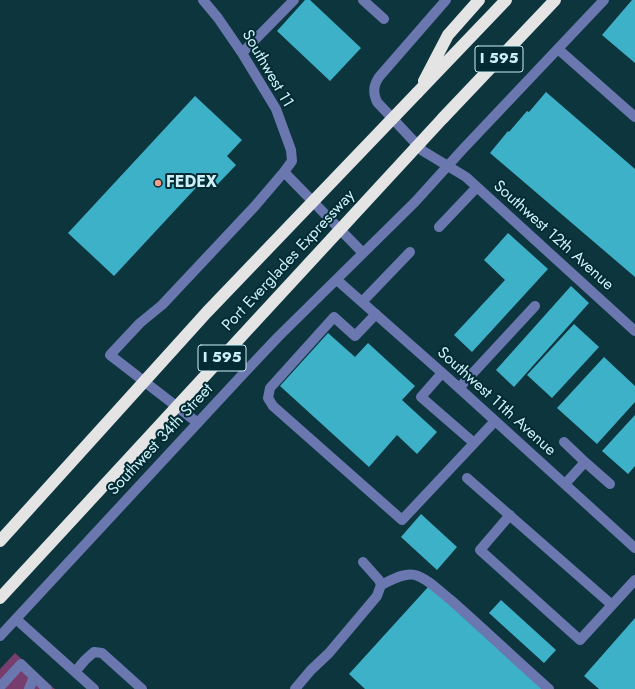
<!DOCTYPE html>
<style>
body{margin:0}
canvas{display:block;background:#0d353e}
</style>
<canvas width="635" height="689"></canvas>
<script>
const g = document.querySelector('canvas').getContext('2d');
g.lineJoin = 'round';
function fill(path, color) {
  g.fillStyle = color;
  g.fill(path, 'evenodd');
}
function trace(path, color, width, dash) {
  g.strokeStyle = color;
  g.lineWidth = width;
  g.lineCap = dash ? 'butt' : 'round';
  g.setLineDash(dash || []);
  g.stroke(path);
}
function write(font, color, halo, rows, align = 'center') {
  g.font = font + ' Jost,sans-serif';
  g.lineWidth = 4;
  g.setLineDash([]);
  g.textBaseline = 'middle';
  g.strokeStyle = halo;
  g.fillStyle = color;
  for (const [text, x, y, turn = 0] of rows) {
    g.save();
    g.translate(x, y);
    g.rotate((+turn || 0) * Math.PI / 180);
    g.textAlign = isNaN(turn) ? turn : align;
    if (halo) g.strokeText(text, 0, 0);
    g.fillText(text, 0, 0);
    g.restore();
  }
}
fill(new Path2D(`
 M15 653 55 689H0V669Z`), '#773d6d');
fill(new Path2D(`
 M305 0H310L361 48 330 81 277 31Z
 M632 0H635V63L602 35Z
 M546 92 635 169V277L490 153 508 131 509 132 527 111 529 112Z
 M195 96 242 140 227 156 236 165 215 187 205 178 114 276 68 233Z
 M508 233 548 269 472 352 454 335 505 280 484 260Z
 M571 286 589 303 514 387 496 370Z
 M574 324 599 347 552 398 527 375Z
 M328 333 355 357 368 343 415 386 402 400 437 432 417 454 397 435 369 467 280 386Z
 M604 357 635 386V402L597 444 557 408Z
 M635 415V466L628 474 602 451Z
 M421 514 457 547 437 570 401 537Z
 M429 586 542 689H365L349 674Z
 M501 600 556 650 544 663 489 613Z
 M635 618V689H599L584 676Z`), '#3db1c8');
trace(new Path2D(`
 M363 0 384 19
 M446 0 379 77C373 86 373 93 377 102L423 151 466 177 635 331
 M558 49 635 117
 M242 53 294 0
 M284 172 363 253
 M439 227 477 187
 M337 280 448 378 635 548
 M362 302 410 252
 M376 314 355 336 334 317 270 388 268 398 273 406 402 520 495 421
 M442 373 421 397 474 443
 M459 388 535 306
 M198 423 110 355 140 323 162 305 255 206 284 172 292 161 291 150 276 109 242 53 218 18 203 0
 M564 442 585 462
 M467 478 612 605
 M565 484 585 462 610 484
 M510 515 480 550 580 640 635 580
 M381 585C390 581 404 572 415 575 429 579 440 592 452 601 485 630 516 660 549 689
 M16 619 94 689
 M0 636 244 373 278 337 415 202 463 149 604 0
 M75 672 85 660 94 652 102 653 142 689
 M0 687 21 664 47 689
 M29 689 34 677
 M295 689 311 670 329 653 377 596 381 585 379 580 363 562`), '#6b77af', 10);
trace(new Path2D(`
 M424 81 448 35 479 0
 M417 93 506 0
 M443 118 555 0`), '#e4e4e4', 12);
trace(new Path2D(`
 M0 541 207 312 417 93
 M0 598 443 118`), '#e4e4e4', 12);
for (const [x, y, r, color] of [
 [158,183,4,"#f49e89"]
]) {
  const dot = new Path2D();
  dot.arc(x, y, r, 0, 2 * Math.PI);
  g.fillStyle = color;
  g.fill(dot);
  trace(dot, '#022b33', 1.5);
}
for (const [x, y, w] of [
 [499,59,48],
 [222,358,48]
]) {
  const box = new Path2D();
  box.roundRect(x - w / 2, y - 13, w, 26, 3);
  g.fillStyle = '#022b33';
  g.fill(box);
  trace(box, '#cdf0f8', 1);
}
write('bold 15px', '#cdf0f8', null, [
 ["I 595",499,59],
 ["I 595",222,358]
]);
write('16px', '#cdf0f8', '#022b33', [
 ["Southwest 11",267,69,60],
 ["Southwest 12th Avenue",553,236,42],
 ["Port Everglades Expressway",289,261,-47],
 ["Southwest 11th Avenue",496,402,42],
 ["Southwest 34th Street",161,440,-47]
]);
write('bold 16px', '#cdf0f8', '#022b33', [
 ["FEDEX",166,183]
], 'left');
</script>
